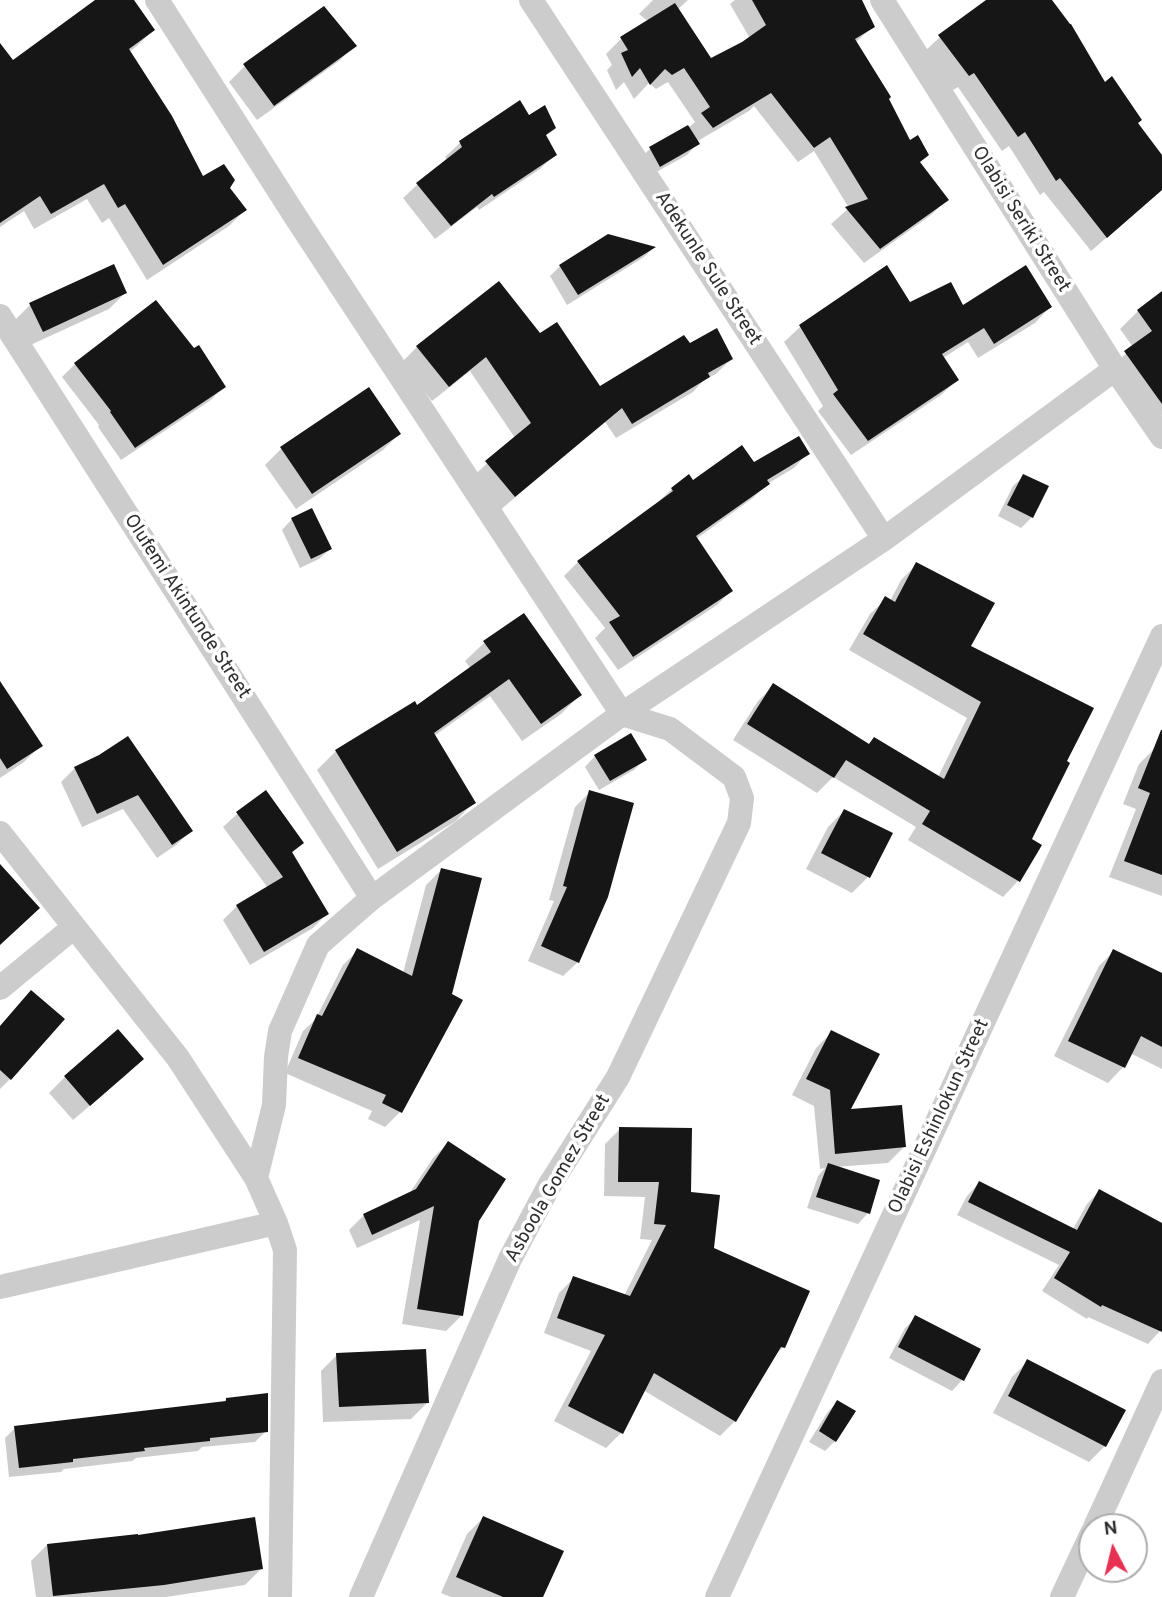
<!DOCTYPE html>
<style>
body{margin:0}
#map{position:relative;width:1162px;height:1597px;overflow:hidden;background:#fff;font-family:Overpass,sans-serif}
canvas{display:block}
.north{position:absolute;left:1078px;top:1513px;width:70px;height:70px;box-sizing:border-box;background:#fff;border:2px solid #acacac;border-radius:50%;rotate:353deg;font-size:19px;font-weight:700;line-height:28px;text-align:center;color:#2f2f2f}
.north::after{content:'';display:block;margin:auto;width:24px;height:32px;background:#e73052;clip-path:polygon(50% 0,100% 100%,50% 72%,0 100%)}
</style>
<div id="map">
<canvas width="1162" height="1597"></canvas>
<div class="north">N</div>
</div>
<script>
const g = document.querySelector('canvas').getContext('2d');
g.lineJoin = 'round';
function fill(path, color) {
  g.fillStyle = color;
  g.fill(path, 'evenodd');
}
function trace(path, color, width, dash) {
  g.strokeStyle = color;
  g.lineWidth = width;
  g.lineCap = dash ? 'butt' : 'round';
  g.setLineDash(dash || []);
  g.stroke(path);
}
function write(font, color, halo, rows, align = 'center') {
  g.font = font + ' Overpass,sans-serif';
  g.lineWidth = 7;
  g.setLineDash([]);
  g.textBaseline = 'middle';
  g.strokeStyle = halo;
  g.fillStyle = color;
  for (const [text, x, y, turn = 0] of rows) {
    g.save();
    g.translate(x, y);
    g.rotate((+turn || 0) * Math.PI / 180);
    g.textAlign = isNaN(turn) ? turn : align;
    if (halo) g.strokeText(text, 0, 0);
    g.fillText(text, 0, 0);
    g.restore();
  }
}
fill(new Path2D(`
 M98 0H132L153 30 137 46 129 52 202 178 228 188 245 210 229 226 147 280 109 218 102 223 87 199 34 229 24 211 0 227V49L13 67Z
 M653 0H688L677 10 710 61 751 40 730 4 735 0H860L872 27 855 43 887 99 918 163 946 200 931 215 864 263 831 224 849 208 814 151 798 162 754 106 749 111 696 142 697 144 687 155 649 176 639 159 650 149 687 127 688 128 695 122 668 82 656 89 649 83 634 99 624 82 616 90 607 70 612 65 606 54 621 39 649 22 639 14Z
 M989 0H1050L1105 84 1162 158V190L1091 251 1044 192 1040 195 1009 146 1002 151 958 87 953 90 924 52 940 37Z
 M355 45 339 61 257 120 229 82 245 66Z
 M545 136 555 154 540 169 479 210 477 207 435 239 403 198 418 184 447 160 445 157 460 143Z
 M653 248 644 257 567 305 550 276 560 266Z
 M498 283 540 335 600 388 689 346 731 359 716 374 704 380 693 392 616 438 605 422 499 511 471 478 515 438 470 371 432 401 401 363 417 347Z
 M125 293 109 309 26 347 14 321 30 305Z
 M1162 293V416L1108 370 1133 347 1120 329 1138 311Z
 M962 307H1050L1035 323 978 358 968 342 943 358 957 380 941 395 851 455 818 411 823 406 784 342 800 327Z
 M75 364 224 386 211 400 121 460 98 427 99 425 62 377Z
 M399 434 383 450 296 509 265 465 281 449Z
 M808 453 794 468 767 484 753 498 696 539 731 591 717 605 618 670 595 638 605 628 564 576 578 562 657 503 672 489 754 465Z
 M1024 476 1032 517 1021 528 998 516 1013 486Z
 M292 519 330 549 319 559 300 568 282 530Z
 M917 564 969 647 1030 840 1040 846 1018 881 1003 897 908 840 916 827 833 777 817 793 733 740 758 701 773 686 868 745 874 739 938 777 967 718 849 650 870 614 886 599 890 601 901 580Z
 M484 643 580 695 561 714 522 741 490 696 434 736 474 802 456 821 378 869 317 770 336 751 417 708 471 669 465 661Z
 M0 684 40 746 24 762 0 778Z
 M1155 748 1162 751V896L1109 877 1136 809 1123 804 1139 764Z
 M100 756 191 831 176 845 157 858 123 809 82 827 61 782 75 768Z
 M595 756 645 759 634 770 599 790 585 767Z
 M590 792 578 962 563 976 528 961 554 901 549 900 575 807Z
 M265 793 302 843 291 854 327 914 313 928 250 965 223 920 237 906 268 888 223 827 237 814Z
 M844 811 868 877 852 893 806 869 828 827Z
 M441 870 449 995 461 1000 400 1112 385 1127 368 1119 372 1111 285 1073 303 1031 315 1020 343 965 358 950 403 973 426 885Z
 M1114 951 1162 975V1069L1130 1053 1123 1067 1108 1083 1054 1056 1099 966Z
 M31 992 10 1079 0 1089V1026Z
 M832 1032 848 1111 904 1147 888 1163 835 1167 868 1213 858 1224 807 1208 818 1176 825 1168 820 1169 814 1106 792 1095 816 1048Z
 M142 1059 126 1075 73 1120 49 1093 65 1077Z
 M620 1129 689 1193 712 1249 783 1347 773 1357 735 1421 720 1436 643 1390 621 1433 606 1448 554 1421 591 1351 544 1333 559 1293 574 1278 624 1296 652 1240 640 1239 645 1197 604 1196 605 1144Z
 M448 1143 477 1220 461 1316 446 1331 402 1324 420 1220 357 1248 349 1230 364 1215 409 1194 433 1158Z
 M979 1183 1073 1229 1087 1204 1099 1191 1162 1225V1327L1160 1331 1148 1344 1088 1317 1087 1319 1042 1291 1059 1265 957 1215 967 1196Z
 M916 1317 979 1350 962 1380 952 1391 889 1358 905 1328Z
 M337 1355 427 1403 411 1419 323 1422 321 1371Z
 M1028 1361 1105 1446 1089 1462 993 1413 1012 1377Z
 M226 1399 266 1431 255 1442 202 1447 198 1451 136 1458 132 1461 64 1469 61 1472 9 1477 5 1438 15 1428 223 1403Z
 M837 1402 835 1441 825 1451 809 1442 827 1413Z
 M483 1518 541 1597H451L441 1593 467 1534Z
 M47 1545 261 1569 245 1585 166 1597H36L31 1561Z`), '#0003');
fill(new Path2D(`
 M95 0H134L155 30 129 49 172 116 203 176 224 164 235 180 230 188 247 210 163 265 125 204 118 208 104 184 51 214 40 196 0 223V43L13 60Z
 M752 0H862L875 27 855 39 891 97 889 99 910 140 918 135 929 155 920 162 949 200 880 249 845 207 868 199 830 137 814 148 771 93 713 128 701 113 710 107 684 68 672 75 665 69 650 85 640 68 632 77 621 53 628 50 620 37 675 3 711 58 742 42 766 25Z
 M986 0H1052L1070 24H1071L1105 82 1112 76 1142 120 1138 123 1162 155V190L1107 238 1060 178 1056 181 1025 132 1018 137 974 73 969 76 938 35Z
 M324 6 357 46 274 106 243 64Z
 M520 100 529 115 545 105 556 128 546 135 557 155 494 197 492 194 451 226 416 183 462 147 459 141Z
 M688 125 700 144 660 167 649 147Z
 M608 234 656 247 578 295 559 265Z
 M114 264 127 293 43 332 29 303Z
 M887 265 910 302 951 282 963 305 1026 265 1052 307 994 344 984 328 942 354 959 380 868 441 833 394 838 390 799 325Z
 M499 281 540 333 557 322 600 386 684 335 690 343 717 328 733 359 708 373 710 377 632 424 622 408 515 497 485 461 531 423 486 357 449 387 416 346Z
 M1162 291V404L1124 351 1152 331 1137 310Z
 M156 300 194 348 199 345 226 387 135 448 110 412 111 411 74 363Z
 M369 387 401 434 312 494 280 447Z
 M799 436 810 454 767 480 770 484 696 536 733 591 633 657 609 622 620 616 577 561 673 491 671 488 689 474 693 480 742 445 754 462Z
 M1023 474 1049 486 1033 518 1007 505Z
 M312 508 332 549 311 559 291 518Z
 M916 562 995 603 971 646 1094 708 1067 761 1070 763 1032 839 1042 845 1020 882 922 824 930 811 846 760 834 778 747 724 773 683 869 744 874 737 944 779 981 702 863 634 885 596 895 602Z
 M524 613 582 695 541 724 509 679 434 733 476 803 397 852 335 750 415 701 417 705 491 652 483 641Z
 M0 681 43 746 7 769 0 758Z
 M1161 730H1162V875L1124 861 1150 793 1138 788Z
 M631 733 647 760 610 781 594 755Z
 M128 736 193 831 172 845 138 795 97 814 74 767 99 755Z
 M266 790 304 843 292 852 329 914 264 952 236 905 283 877 236 812Z
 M589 790 634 803 608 897 579 963 541 946 567 887 563 886Z
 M844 809 893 833 870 878 821 853Z
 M0 864 40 908 0 945Z
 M441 868 482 878 452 994 463 1000 402 1113 382 1103 386 1095 298 1058 317 1014 322 1016 357 948 412 976Z
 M1113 949 1162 973V1047L1141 1036 1125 1068 1068 1041Z
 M31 990 65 1019 11 1080 0 1070V1026Z
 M118 1029 144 1059 90 1106 64 1076Z
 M831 1030 880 1054 851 1109 902 1105 906 1147 835 1154 830 1090 806 1079Z
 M619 1127 692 1128 691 1192 720 1195 714 1248 810 1291 785 1348 781 1347 736 1422 654 1373 623 1434 568 1406 605 1335 557 1318 573 1276 630 1296 666 1225 654 1224 659 1182H618Z
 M448 1141 506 1179 479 1221 463 1316 417 1309 434 1206 372 1235 363 1214 416 1189Z
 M828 1163 880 1180 870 1214 816 1197Z
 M979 1181 1077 1230 1099 1189 1162 1223V1332L1102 1305 1101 1307 1054 1278 1070 1252 968 1202Z
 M915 1315 981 1349 964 1381 898 1347Z
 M426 1349 429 1403 339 1407 336 1353Z
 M1027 1359 1126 1410 1106 1447 1008 1396Z
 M268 1393V1432L210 1438V1441L144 1448 145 1451 73 1459V1462L19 1468 14 1426 226 1401V1398Z
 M837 1400 856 1411 836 1442 819 1431Z
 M483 1516 564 1551 543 1597H503L456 1577Z
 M255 1517 263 1569 164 1585 53 1596 47 1544 138 1534V1535Z`), '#161616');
trace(new Path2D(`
 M157 0 297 219 622 714 670 729 734 777 742 798 739 823 618 1077 549 1186 510 1259 361 1597
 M531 0 884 539
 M882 0 1115 369 1162 437
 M0 316 372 898
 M0 833 178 1058 256 1178 276 1223 285 1250 280 1597
 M0 988 74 927
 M256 1178 274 1105 276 1057 280 1031 318 945 372 898 622 714 884 539 1115 369
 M0 1287 276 1223
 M1095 1527 1162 1381
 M717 1597 1162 636
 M1062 1597 1092 1533`), '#ccc', 24);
write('19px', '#2f2f2f', '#fff', [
 ["Olabisi Seriki Street",1020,220,58],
 ["Adekunle Sule Street",707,269,57],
 ["Olufemi Akintunde Street",186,607,57],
 ["Olabisi Eshinlokun Street",940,1117,-65],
 ["Asboola Gomez Street",559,1179,-60]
]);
</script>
